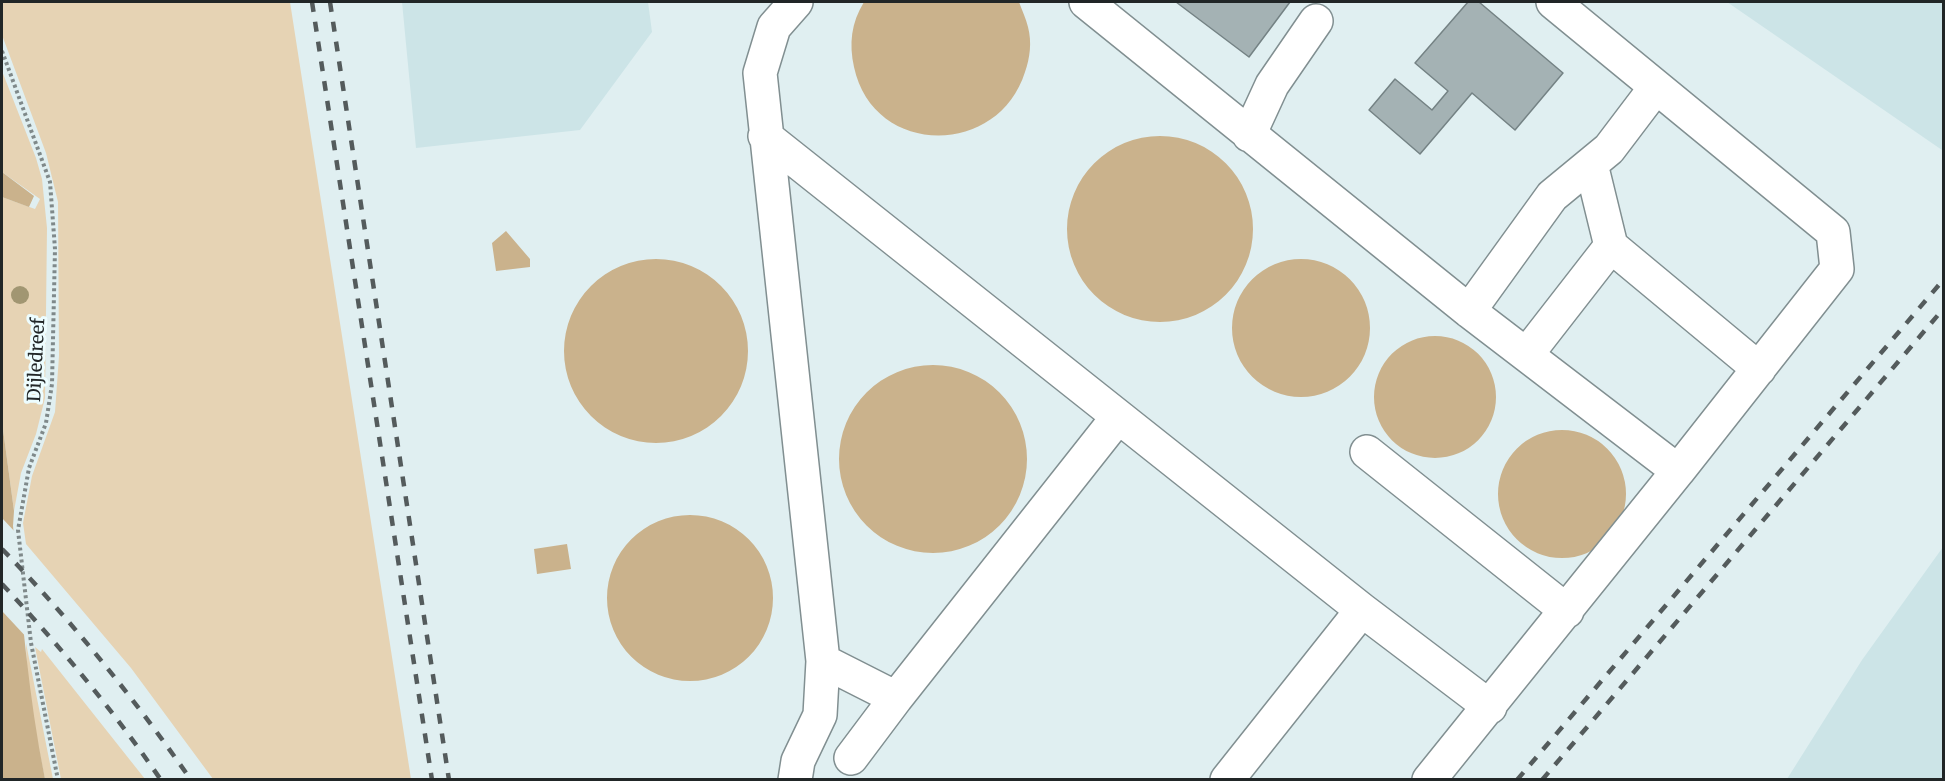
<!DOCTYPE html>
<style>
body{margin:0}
#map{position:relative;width:1945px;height:781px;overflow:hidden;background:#e0eff1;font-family:Merriweather,serif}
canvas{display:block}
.frame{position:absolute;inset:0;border:3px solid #212627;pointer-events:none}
</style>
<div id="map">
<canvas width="1945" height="781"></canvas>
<div class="frame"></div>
</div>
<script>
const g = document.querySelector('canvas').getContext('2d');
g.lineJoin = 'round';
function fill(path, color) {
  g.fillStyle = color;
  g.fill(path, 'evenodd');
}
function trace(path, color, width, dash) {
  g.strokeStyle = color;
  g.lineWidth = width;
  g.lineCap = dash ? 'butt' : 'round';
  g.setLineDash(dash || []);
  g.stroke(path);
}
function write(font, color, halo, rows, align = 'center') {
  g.font = font + ' Merriweather,serif';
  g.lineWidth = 6;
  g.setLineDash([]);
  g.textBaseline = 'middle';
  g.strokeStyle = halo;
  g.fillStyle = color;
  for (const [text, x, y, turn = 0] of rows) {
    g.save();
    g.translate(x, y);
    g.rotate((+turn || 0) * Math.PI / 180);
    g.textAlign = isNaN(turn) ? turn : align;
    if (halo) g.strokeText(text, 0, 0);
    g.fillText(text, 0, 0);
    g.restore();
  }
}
fill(new Path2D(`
 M402 2H648L652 32 580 130 416 148Z
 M1727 2H1943V148L1942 150Z
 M1943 547V779H1787L1862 660Z`), '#cce4e7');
fill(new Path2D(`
 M2 2H290L411 779H213L131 668 26 544 23 523 32 476 55 412 59 356 58 202 46 153 2 35Z
 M2 71 36 158 42 179 47 228 45 398 36 434 21 473 14 511 2 422V197L35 209 40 199 2 172Z
 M26 643 53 779H45C36 735 26 689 26 643Z
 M35 647 41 652 42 649 145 779H61Z`), '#e6d3b4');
fill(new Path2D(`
 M864 2H1019C1022 10 1026 19 1028 27 1032 42 1030 58 1025 72 998 158 873 157 854 67 849 44 851 23 864 2Z
 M1067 229a93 93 0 1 1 186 0a93 93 0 1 1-186 0Z
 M2 172 34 196 29 207 2 197Z
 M506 231 530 259V267L496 271 492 243Z
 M564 351a92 92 0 1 1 184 0a92 92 0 1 1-184 0Z
 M1232 328a69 69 0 1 1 138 0a69 69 0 1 1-138 0Z
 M1374 397a61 61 0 1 1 122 0a61 61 0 1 1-122 0Z
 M839 459a94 94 0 1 1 188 0a94 94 0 1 1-188 0Z
 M2 422 14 511 13 526C22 611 28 695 45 779H2Z
 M1498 494a64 64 0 1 1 128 0a64 64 0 1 1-128 0Z
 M607 598a83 83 0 1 1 166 0a83 83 0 1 1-166 0Z
 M567 544 571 569 537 574 534 549Z`), '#cab28c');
fill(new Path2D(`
 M2 518 17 534 29 640 2 611Z`), '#e0eff1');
const building = new Path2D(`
 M1176 2H1290L1249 57Z
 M1468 2H1479L1563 73 1515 130 1472 93 1420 154 1369 110 1395 79 1432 110 1448 91 1415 63Z`);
fill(building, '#a4b2b4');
trace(building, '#748284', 1.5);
const minor = new Path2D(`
 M1086 2 1469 311 1678 471 1837 269 1833 232 1553 2
 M1249 135 1272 85 1316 21
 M765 136 1362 610 1490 707
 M1591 164 1611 246
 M1469 311 1552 196 1609 149 1656 87
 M1527 354 1611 246 1759 369
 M1367 452 1567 611
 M823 661 896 698 1118 417
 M851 758 896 698
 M795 780 798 761 820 715 823 661 760 73 774 27 796 2
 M1227 780 1362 610
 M1429 780 1678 471`);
trace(minor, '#818f91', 36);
trace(new Path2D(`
 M2 51 50 182 55 249 52 384 46 423 29 468 18 530 31 643 58 780`), '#7f898a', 4, [3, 3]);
trace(minor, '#fff', 33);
trace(new Path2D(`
 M312 2 432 780
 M330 2 449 780
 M2 549C71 620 134 698 191 780
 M2 584C59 645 113 710 161 780
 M1517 780 1944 279
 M1542 780 1944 308`), '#545b5c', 4.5, [10, 10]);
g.fillStyle = '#a19672';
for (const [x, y] of [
 [20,295]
]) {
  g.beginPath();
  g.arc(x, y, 9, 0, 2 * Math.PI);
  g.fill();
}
write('18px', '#212627', '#edfdff', [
 ["Dijledreef",37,360,-87]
]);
</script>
